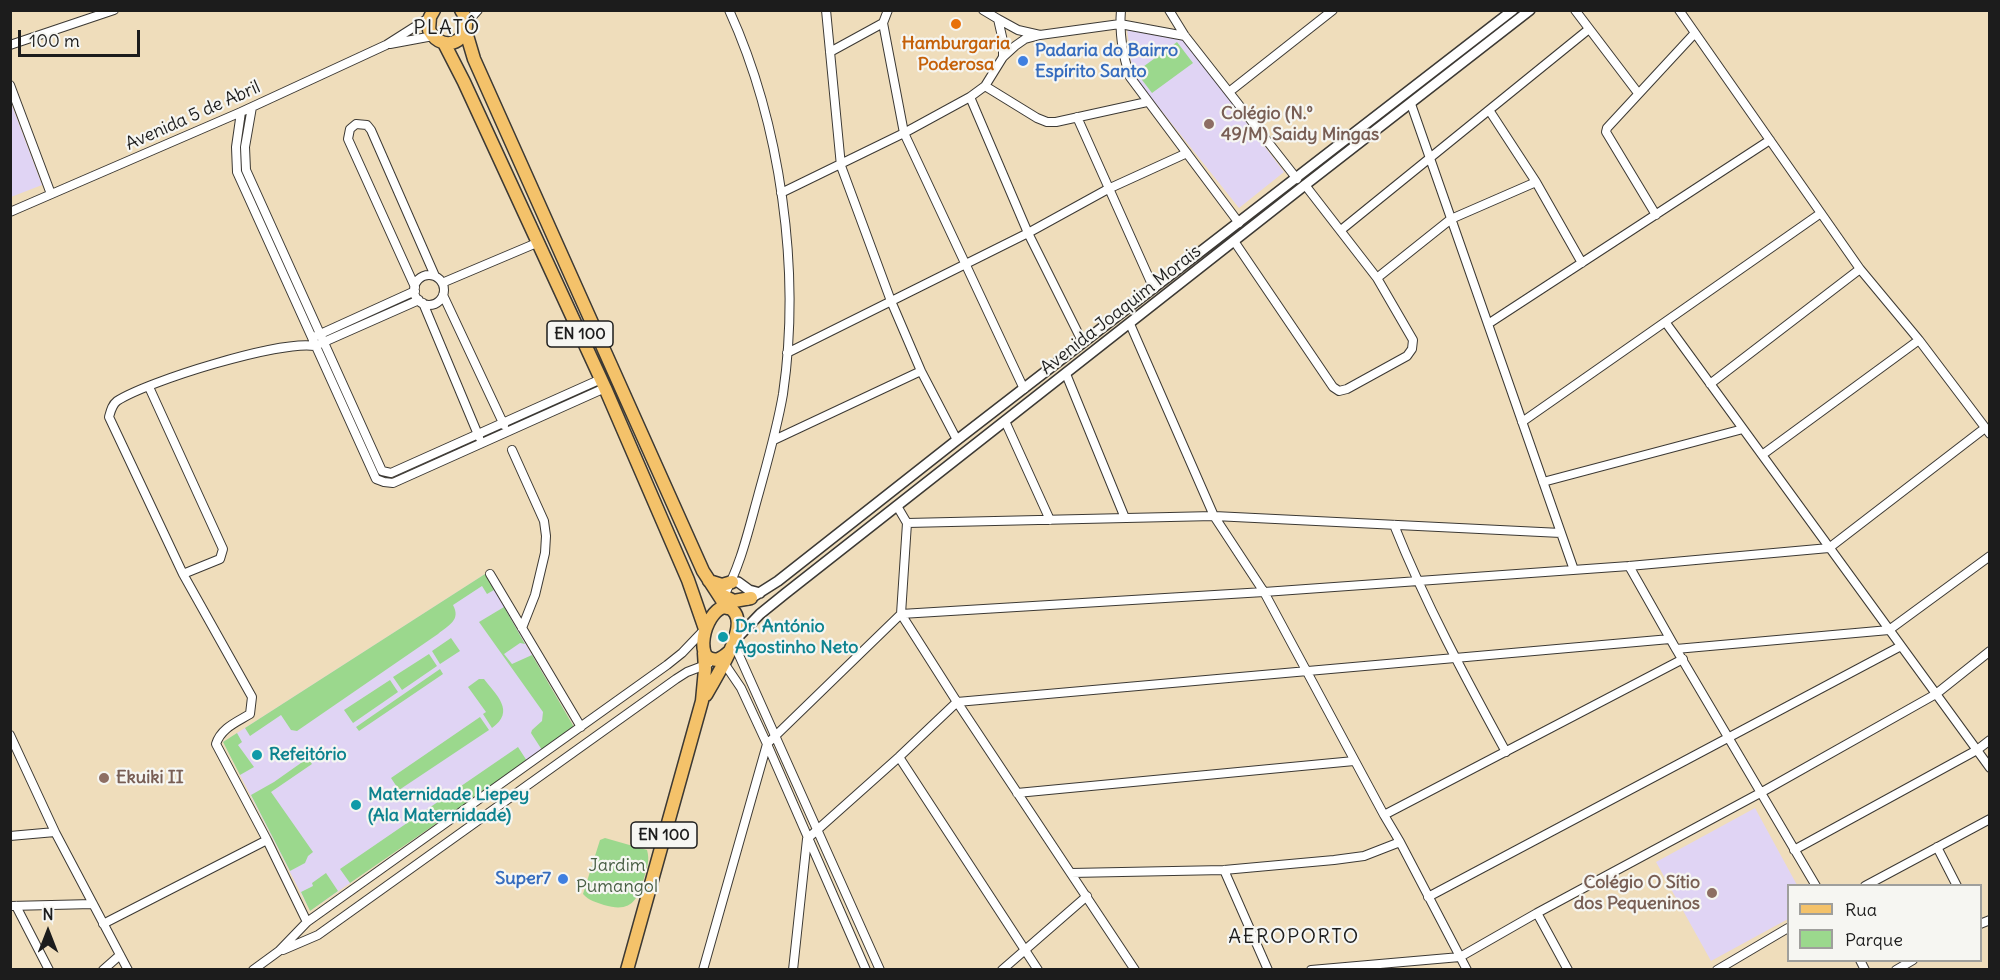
<!DOCTYPE html>
<meta charset="utf-8">
<style>
body{margin:0}
#map{position:relative;width:2000px;height:980px;overflow:hidden;background:#efddbb;font-family:Delius,sans-serif}
canvas{display:block}
.frame{position:absolute;inset:0;border:12px solid #1c1c1c;pointer-events:none}
.legend{position:absolute;left:1787px;top:884px;width:195px;height:78px;box-sizing:border-box;background:#f6f6f2;border:2px solid #9f9f9c;margin:0;padding:8px 10px;list-style:none;font-size:18px;color:#1c1c1c}
.legend li{display:flex;align-items:center;gap:12px;height:30px}
.legend b{width:30px;border:2px solid #9f9f9c}
.north{position:absolute;left:18px;top:902px;width:60px;height:60px;-webkit-text-stroke:4px #f6f6f2;paint-order:stroke;rotate:0deg;font-size:16px;font-weight:700;line-height:24px;text-align:center;color:#1c1c1c}
.north::after{content:'';display:block;margin:auto;width:21px;height:27px;background:#1c1c1c;clip-path:polygon(50% 0,100% 100%,50% 72%,0 100%)}
.scale{position:absolute;left:18px;top:30px;width:122px;height:27px;box-sizing:border-box;border:3px solid #1c1c1c;border-top:0;padding-left:8px;font-size:18px;line-height:21px;white-space:nowrap;color:#1c1c1c;-webkit-text-stroke:4px #f6f6f2;paint-order:stroke}
</style>
<div id="map">
<canvas width="2000" height="980"></canvas>
<div class="frame"></div>
<ul class="legend">
<li><b style="height:8px;background:#f4c26a"></b>Rua</li>
<li><b style="height:16px;background:#9bd88d"></b>Parque</li>
</ul>
<div class="north">N</div>
<div class="scale">100 m</div>
</div>
<script>
const g = document.querySelector('canvas').getContext('2d');
g.lineJoin = 'round';
function fill(path, color) {
  g.fillStyle = color;
  g.fill(path, 'evenodd');
}
function trace(path, color, width, dash) {
  g.strokeStyle = color;
  g.lineWidth = width;
  g.lineCap = dash ? 'butt' : 'round';
  g.setLineDash(dash || []);
  g.stroke(path);
}
function write(font, color, halo, rows, align = 'center') {
  g.font = font + ' Delius,sans-serif';
  g.lineWidth = 4.5;
  g.setLineDash([]);
  g.textBaseline = 'middle';
  g.strokeStyle = halo;
  g.fillStyle = color;
  for (const [text, x, y, turn = 0] of rows) {
    g.save();
    g.translate(x, y);
    g.rotate((+turn || 0) * Math.PI / 180);
    g.textAlign = isNaN(turn) ? turn : align;
    if (halo) g.strokeText(text, 0, 0);
    g.fillText(text, 0, 0);
    g.restore();
  }
}
fill(new Path2D(`
 M1127 29 1183 39 1284 172 1239 208 1133 75Z
 M10 100 42 185 11 197H10Z
 M485 574 574 727 310 911 223 742Z
 M1755 808 1797 885 1788 886V919L1711 961 1656 862Z`), '#e0d4f4');
fill(new Path2D(`
 M1177 42 1193 63 1152 93 1136 72Z
 M485 574 494 590 487 594 482 586 453 605C461 620 449 625 438 634L297 731 291 730 281 715 250 736 245 728Z
 M504 607 525 644 520 643 504 654 512 664 532 655 574 727 542 750 531 733 532 730 542 721 543 712 479 622Z
 M451 638 460 651 440 664 432 651Z
 M429 654 437 666 402 690 393 677Z
 M440 669 443 674 359 731 356 727Z
 M479 679H484C496 695 516 711 492 728L483 714 486 712 468 687Z
 M390 680 398 692 353 723 344 710Z
 M480 717 489 730 399 790 391 778Z
 M237 733 242 742 238 745 254 767 240 775 223 742Z
 M518 747 527 761 350 883 340 869Z
 M308 758 312 764 271 792 313 852 308 856 305 863 290 871 251 795 274 782Z
 M605 838 647 850C650 860 647 868 644 878 638 901 630 913 604 905 596 902 589 901 583 894L600 840Z
 M326 873 338 891 310 911 301 892 313 886 312 883Z`), '#9bd88d');
const minor = new Path2D(`
 M826 10 841 166 891 301 921 371 957 440
 M983 10 998 19
 M1121 10C1119 33 1123 56 1130 77L1239 223
 M1169 10 1185 36 1297 179
 M1575 10 1638 93
 M1679 10 1860 269 1919 340 1990 434
 M467 22 478 10
 M883 23 904 133 1024 389
 M390 44 433 36
 M10 45 114 10
 M830 52 883 23 888 10
 M1003 57V41L998 19 1018 30 1040 35 1120 24 1185 36
 M10 85 51 194
 M985 86 1037 118 1047 122H1056L1147 102
 M1229 92 1333 10
 M970 97 1028 233 1083 343
 M1411 104 1574 570
 M252 107 245 147 246 170 382 471 391 473 601 379
 M1489 110 1536 182 1582 263
 M241 112 236 147 237 172 376 479 384 482 393 483 605 388
 M1077 117 1154 289
 M781 193 904 133 970 97 985 86 1003 57 1015 46 1025 39 1040 35
 M10 212 241 112 386 45 430 17
 M1656 215 1606 132 1607 128 1694 34
 M1341 230 1589 29
 M1234 241 1333 387 1339 391 1347 389 1407 356 1412 349 1413 340 1377 278 1305 185
 M414 290a15 15 0 1 1 30 0a15 15 0 1 1-30 0Z
 M1377 278 1451 219 1536 182
 M442 283 539 242
 M415 287 348 139 350 129 356 124 367 125 371 130 435 276
 M443 295 504 425
 M423 303 479 437
 M1666 323 1990 768
 M1130 324 1214 516 1264 592 1384 815 1400 842 1467 970
 M1488 324 1770 140
 M316 336 415 291
 M787 353 1028 233 1108 189 1187 153
 M1066 374 1125 518
 M1710 384 1860 269
 M149 387 223 549 220 559 183 574
 M1005 421 1050 520
 M1522 422 1821 213
 M774 440 921 371
 M512 450 544 521 546 536 545 553 535 595 522 628
 M1762 455 1919 340
 M1543 482 1743 429
 M897 506 907 523 901 614 957 702 1135 970
 M907 523 1214 516 1561 533
 M1394 525C1426 605 1465 677 1506 752
 M1629 566 1676 649 1889 630 1990 556
 M490 574 581 727
 M722 599C740 568 748 532 758 496 767 463 777 429 783 394 801 271 781 124 729 10
 M734 644 880 970
 M1676 649 1816 886
 M722 660 741 688 767 744 866 970
 M10 735 55 832 128 970
 M899 757 1038 970
 M1017 793 1354 761
 M1384 815 1683 659
 M10 836 55 832
 M267 840 216 744C221 728 237 722 250 714L252 697 183 574 109 417C111 410 112 405 117 401 148 381 280 340 315 346L419 300
 M1937 847 1957 886
 M1794 850 1977 750 1990 740
 M1224 870 1268 970
 M1071 873 1224 870 1334 860 1364 856 1400 842
 M1865 886 1990 819
 M1428 897 1901 646
 M10 906 93 904
 M16 906 49 970
 M1537 913 1568 970
 M103 924 267 840 307 922
 M1980 924 1990 920
 M283 950 318 935 676 679 687 672 708 664
 M1860 960 1865 970
 M103 970 120 955
 M253 970 279 951 307 922 667 665 682 653 704 630
 M703 970 767 744 901 614 1264 592 1629 566 1829 548 1985 428
 M793 970 807 839 899 757 957 702 1670 639
 M1002 970 1087 896
 M1311 970 1460 957 1537 913 1762 792 1936 694 1990 651
 M1717 970 1788 928
 M1896 970 1913 960`);
const tertiary = new Path2D(`
 M738 582 749 590 760 593
 M748 600 778 581 957 440 1513 10
 M736 639 760 614 786 593 1305 185 1530 10`);
const primary = new Path2D(`
 M434 10 430 17 429 30C445 59 479 35 461 10
 M466 32 474 59 703 571 727 608
 M444 43 464 82 605 388 688 580 705 629
 M709 581 722 585 732 582
 M718 593 734 601 751 598
 M706 695C715 678 747 631 735 613 720 591 695 635 706 656 715 663 721 659 729 652
 M627 970 702 701 705 669 704 653`);
trace(minor, '#3c3934', 10);
trace(tertiary, '#3c3934', 12);
trace(primary, '#3c3934', 15);
trace(minor, '#fff', 8);
trace(tertiary, '#fff', 9);
trace(primary, '#f4c26a', 12);
for (const [x, y, r, color] of [
 [956,24,6,"#e8710a"],
 [1023,61,6,"#3f7fe0"],
 [1209,124,6,"#8d6e63"],
 [723,637,6,"#0f9aa8"],
 [257,755,6,"#0f9aa8"],
 [104,778,6,"#8d6e63"],
 [356,805,6,"#0f9aa8"],
 [563,879,6,"#3f7fe0"],
 [1712,893,6,"#8d6e63"]
]) {
  const dot = new Path2D();
  dot.arc(x, y, r, 0, 2 * Math.PI);
  g.fillStyle = color;
  g.fill(dot);
  trace(dot, '#f6f6f2', 2);
}
for (const [x, y, w] of [
 [580,334,66],
 [664,835,66]
]) {
  const box = new Path2D();
  box.roundRect(x - w / 2, y - 13, w, 26, 4.5);
  g.fillStyle = '#f6f6f2';
  g.fill(box);
  trace(box, '#1c1c1c', 1.5);
}
write('bold 16px', '#1c1c1c', null, [
 ["EN 100",580,334],
 ["EN 100",664,835]
]);
write('bold 18px', '#c56008', '#f6f6f2', [
 ["Hamburgaria",956,44],
 ["Poderosa",956,65]
]);
write('bold 18px', '#366cbe', '#f6f6f2', [
 ["Padaria do Bairro",1035,51],
 ["Espírito Santo",1035,72],
 ["Super7",551,879,"right"]
], 'left');
write('bold 18px', '#785e54', '#f6f6f2', [
 ["Colégio (N.º",1221,114],
 ["49/M) Saidy Mingas",1221,135],
 ["Ekuiki II",116,778],
 ["Colégio O Sítio",1700,883,"right"],
 ["dos Pequeninos",1700,904,"right"]
], 'left');
write('18px', '#1c1c1c', '#f6f6f2', [
 ["Avenida 5 de Abril",193,116,-24],
 ["Avenida Joaquim Morais",1121,310,-38]
]);
write('bold 18px', '#0d838f', '#f6f6f2', [
 ["Dr. António",735,627],
 ["Agostinho Neto",735,648],
 ["Refeitório",269,755],
 ["Maternidade Liepey",368,795],
 ["(Ala Maternidade)",368,816]
], 'left');
write('18px', '#485e44', '#f6f6f2', [
 ["Jardim",617,866],
 ["Pumangol",617,887]
]);
g.letterSpacing = '1.5px';
write('20px', '#1c1c1c', '#f6f6f2', [
 ["PLATÔ",447,28],
 ["AEROPORTO",1294,937]
]);
g.letterSpacing = '0px';
</script>
